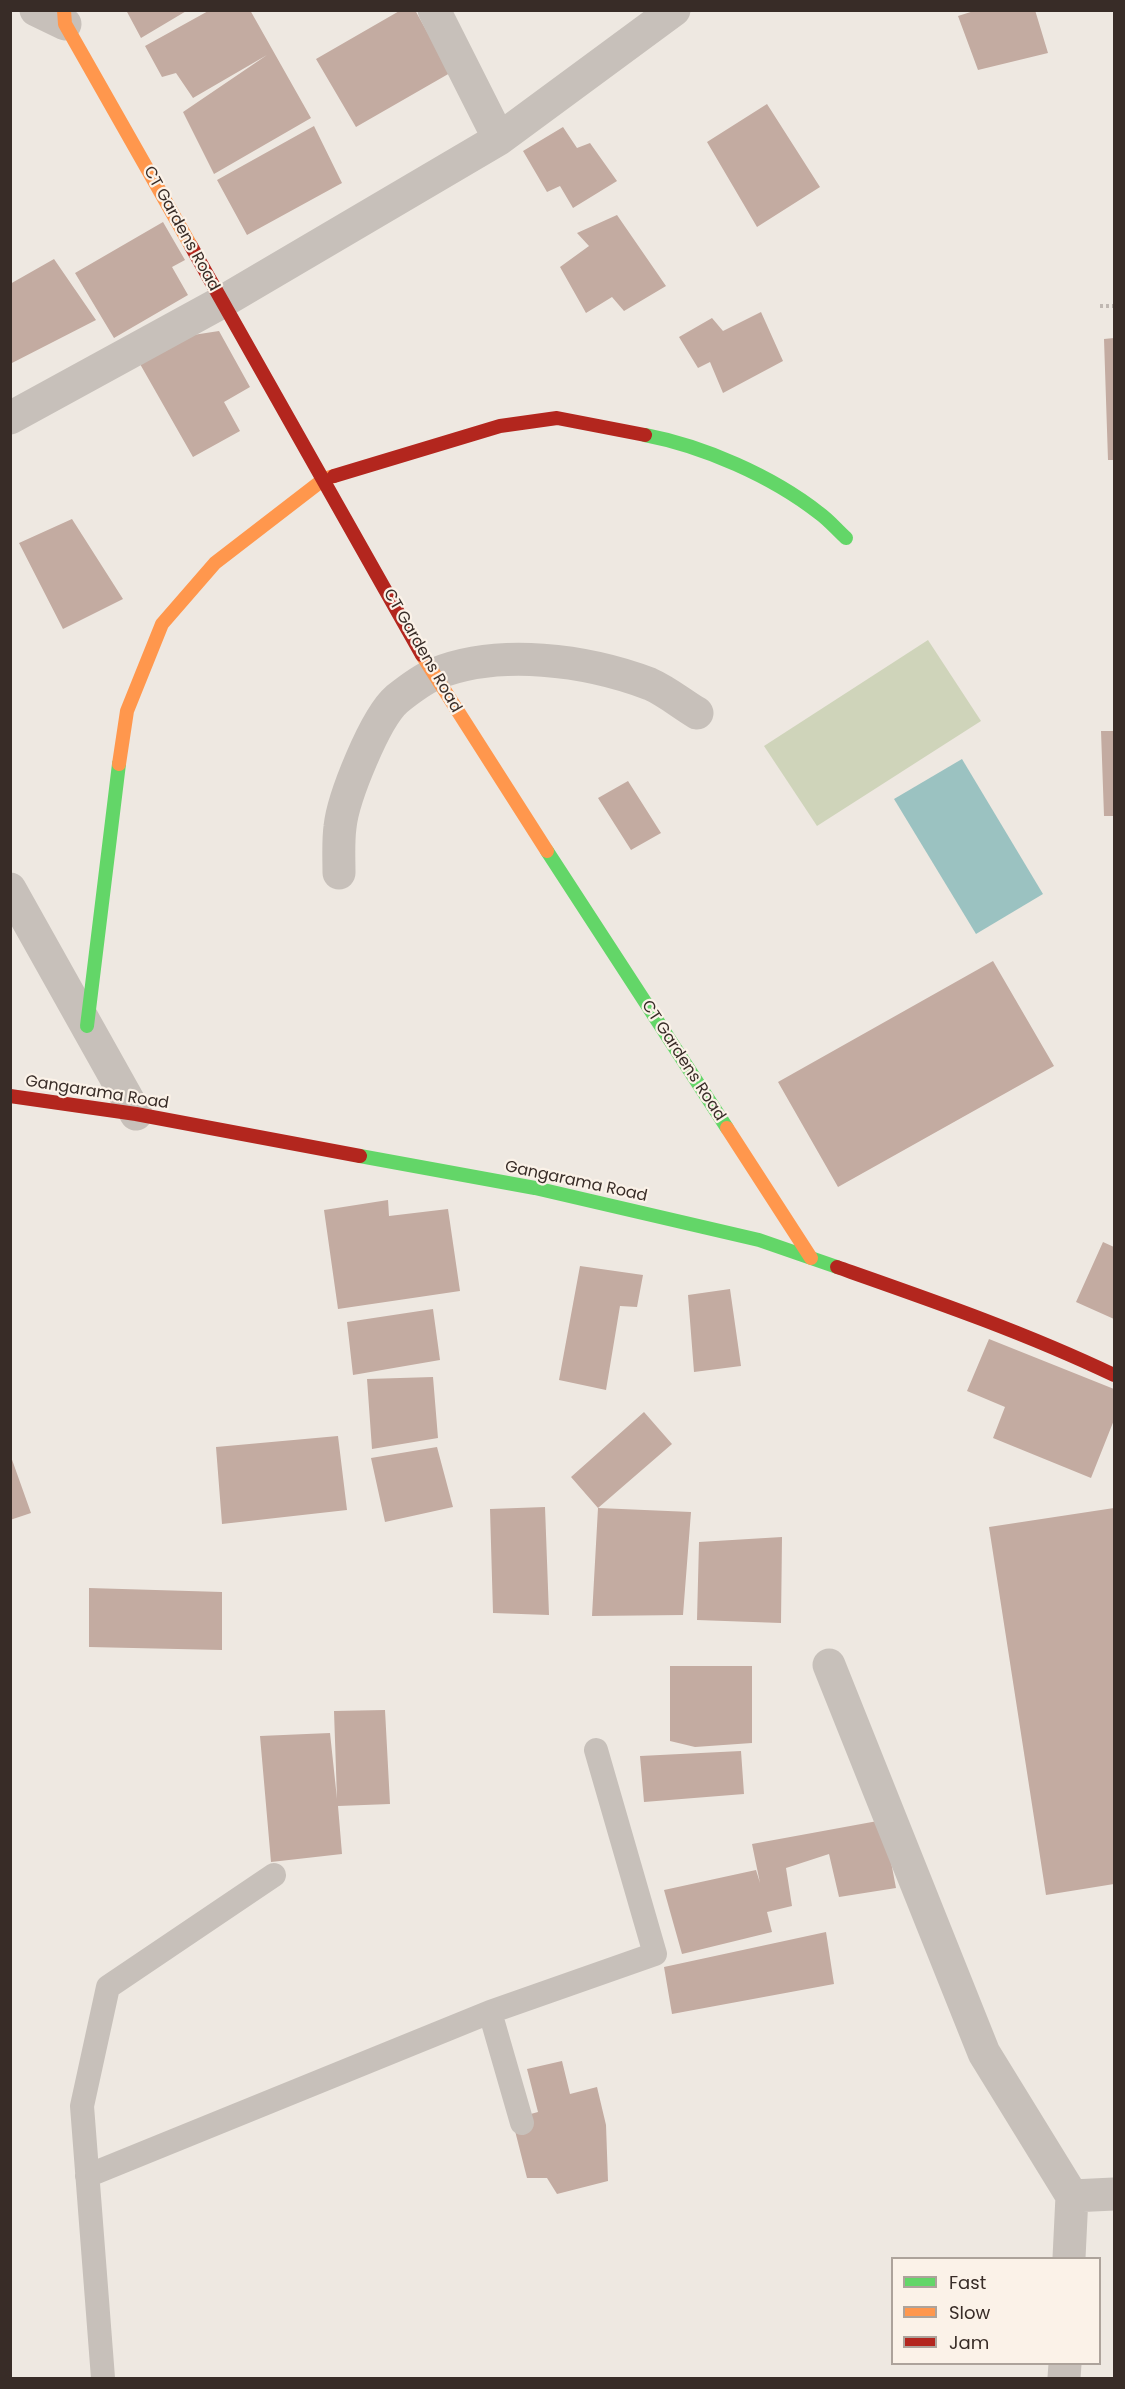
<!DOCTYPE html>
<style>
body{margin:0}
#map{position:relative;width:1125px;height:2389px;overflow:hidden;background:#eee8e1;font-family:Poppins,sans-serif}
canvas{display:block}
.frame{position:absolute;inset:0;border:12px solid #382c27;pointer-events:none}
.legend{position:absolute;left:891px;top:2257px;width:210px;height:108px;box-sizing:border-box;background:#fbf2e8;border:2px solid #ada39b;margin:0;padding:8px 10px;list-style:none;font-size:18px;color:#382c27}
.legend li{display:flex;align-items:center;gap:12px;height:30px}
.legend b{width:30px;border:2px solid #ada39b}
</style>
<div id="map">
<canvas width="1125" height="2389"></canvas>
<div class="frame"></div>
<ul class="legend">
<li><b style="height:8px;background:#63d668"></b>Fast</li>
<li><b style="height:8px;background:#ff974d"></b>Slow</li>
<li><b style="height:8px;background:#b3261e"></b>Jam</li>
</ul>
</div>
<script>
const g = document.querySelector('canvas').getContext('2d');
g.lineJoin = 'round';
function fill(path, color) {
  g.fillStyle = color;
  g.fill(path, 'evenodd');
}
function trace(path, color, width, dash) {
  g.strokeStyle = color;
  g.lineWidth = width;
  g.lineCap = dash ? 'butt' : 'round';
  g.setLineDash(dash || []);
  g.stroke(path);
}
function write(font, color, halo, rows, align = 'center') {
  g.font = font + ' Poppins,sans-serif';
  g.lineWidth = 4.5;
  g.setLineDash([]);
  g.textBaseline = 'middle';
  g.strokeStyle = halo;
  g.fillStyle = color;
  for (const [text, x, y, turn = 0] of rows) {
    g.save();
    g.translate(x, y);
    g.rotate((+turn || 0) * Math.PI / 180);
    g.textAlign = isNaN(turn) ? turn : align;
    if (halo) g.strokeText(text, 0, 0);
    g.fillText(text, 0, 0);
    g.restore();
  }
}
fill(new Path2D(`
 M928 640 981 721 817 826 764 746Z`), '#cfd4ba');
fill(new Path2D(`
 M962 759 1043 894 976 934 894 799Z`), '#9bc2c1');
fill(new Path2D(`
 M126 10H188L141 38Z
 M210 10H250L311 118 214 174 183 112 267 55 193 98 176 73 162 77 145 46Z
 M401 10H415L450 73 356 127 316 59Z
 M977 10H1035L1048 53 978 70 958 16Z
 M767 104 820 187 757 227 707 142Z
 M314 126 342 183 247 235 217 180Z
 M563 127 577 148 590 143 617 181 573 208 560 186 547 192 523 151Z
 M617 215 666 286 624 311 612 297 586 313 560 267 589 246 577 233Z
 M163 222 185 260 172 267 188 295 114 338 75 273Z
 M54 259 96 320 10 364V284Z
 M761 312 783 361 723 393 710 362 698 368 679 337 712 318 723 331Z
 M219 331 250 387 224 402 240 431 193 457 140 364 193 335Z
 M1114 338V460H1108L1104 339Z
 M72 519 123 599 63 629 19 543Z
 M1101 731H1114V816H1104Z
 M628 781 661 833 631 850 598 798Z
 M993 961 1054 1066 838 1187 778 1082Z
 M388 1200 389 1216 448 1209 460 1291 338 1309 324 1210Z
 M1103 1242 1114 1247V1319L1076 1302Z
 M580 1266 643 1275 637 1307 620 1306 606 1390 559 1380Z
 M730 1289 741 1366 694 1372 688 1295Z
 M433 1309 440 1360 353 1375 347 1322Z
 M989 1339 1114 1389V1420L1091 1478 993 1438 1005 1407 967 1391Z
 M433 1377 438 1438 372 1449 367 1379Z
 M644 1412 672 1444 598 1508 571 1477Z
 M338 1436 347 1510 222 1524 216 1447Z
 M437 1447 453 1507 385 1522 371 1458Z
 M10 1454 31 1513 10 1520Z
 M545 1507 549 1615 493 1613 490 1509Z
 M598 1508 691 1512 683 1615 592 1616Z
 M1114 1508V1884L1046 1895 989 1527Z
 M782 1537 781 1623 697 1620 699 1542Z
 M89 1588 222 1592V1650L89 1647Z
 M670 1666H752V1743L695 1747 670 1741Z
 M385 1710 390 1804 338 1806 342 1854 271 1862 260 1736 330 1733 337 1799 334 1711Z
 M741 1751 744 1794 644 1802 640 1756Z
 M883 1820 896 1888 839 1897 829 1854 786 1868 792 1906 767 1912 772 1932 682 1954 664 1890 756 1870 760 1883 752 1844Z
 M826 1932 834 1984 672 2014 664 1967Z
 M562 2061 570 2094 597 2087 606 2125 608 2181 557 2194 547 2178H527L512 2119 538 2112 527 2069Z`), '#c3aba1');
trace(new Path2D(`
 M1100 306H1114`), '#c0b8b2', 4, [3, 3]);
trace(new Path2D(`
 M490 2012 655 1954 596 1750
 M87 2176 490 2012 522 2123
 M103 2378 82 2106 108 1987 274 1875`), '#c7c0ba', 24);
trace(new Path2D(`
 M36 10 65 24
 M434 10 499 139
 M10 418 222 302 499 139 674 10
 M339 873C339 858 338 842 340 827 343 798 375 718 397 699 407 691 423 679 435 674 499 648 587 660 650 684 666 691 682 704 697 713
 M10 889 136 1114
 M829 1665 984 2053 1072 2196 1114 2194
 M1069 2258 1072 2196
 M1064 2378 1065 2364`), '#c7c0ba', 33);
trace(new Path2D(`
 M645 435C703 446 772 476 819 513 829 520 837 530 846 538
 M547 851 727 1128
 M87 1026 119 764
 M360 1156 535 1188 759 1240 837 1267`), '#63d668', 14);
trace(new Path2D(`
 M64 10 65 24 191 246
 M422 655 547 851
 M119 764 127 711 162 624 215 563 324 479 334 476
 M727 1128 811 1258`), '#ff974d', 14);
trace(new Path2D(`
 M191 246 422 655
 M334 476 500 426 557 418 645 435
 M10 1096 136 1114 360 1156
 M837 1267C931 1300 1024 1332 1114 1375`), '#b3261e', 14);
write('16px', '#382c27', '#fbf2e8', [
 ["CT Gardens Road",181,229,61],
 ["CT Gardens Road",422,651,60],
 ["CT Gardens Road",683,1061,57],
 ["Gangarama Road",97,1093,9],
 ["Gangarama Road",576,1182,12]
]);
</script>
